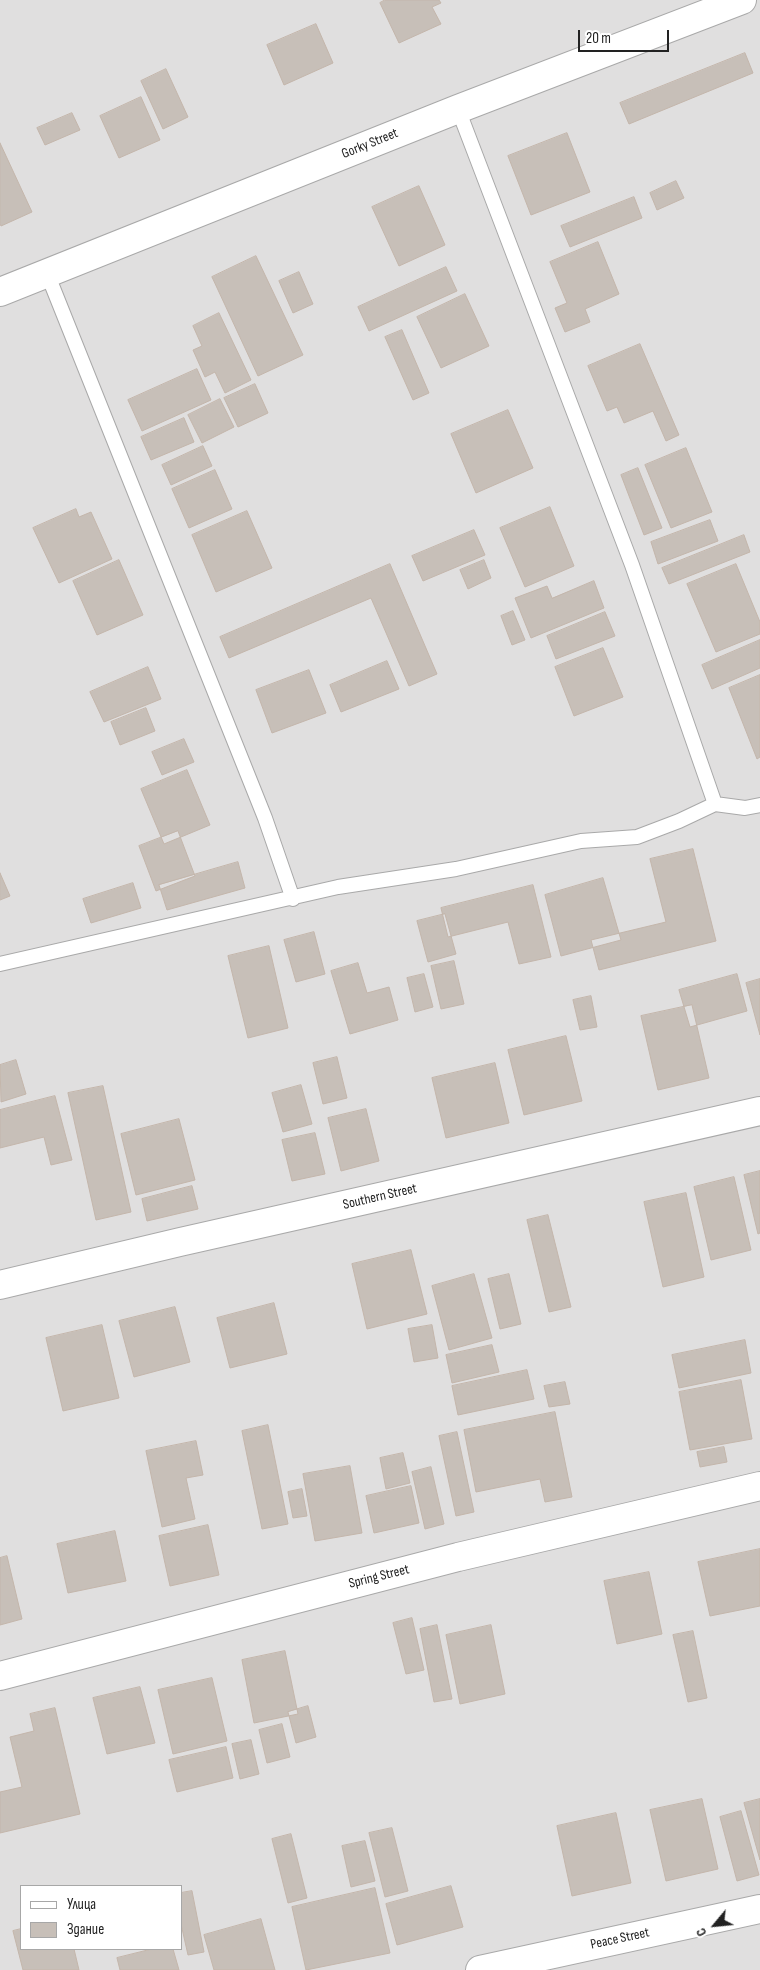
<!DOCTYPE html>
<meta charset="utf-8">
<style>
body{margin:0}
#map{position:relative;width:760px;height:1970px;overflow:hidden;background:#f2efe9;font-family:"Sofia Sans Condensed",sans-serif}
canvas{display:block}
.legend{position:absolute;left:20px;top:1885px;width:162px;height:65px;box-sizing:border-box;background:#fff;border:1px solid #a7a7a7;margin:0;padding:6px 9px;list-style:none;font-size:15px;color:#222}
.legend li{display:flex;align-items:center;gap:10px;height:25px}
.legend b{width:25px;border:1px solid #a7a7a7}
.north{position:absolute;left:690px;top:1900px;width:50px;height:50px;-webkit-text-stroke:4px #fff;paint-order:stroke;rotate:242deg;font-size:14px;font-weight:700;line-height:20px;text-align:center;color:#222}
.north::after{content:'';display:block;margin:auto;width:18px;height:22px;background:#222;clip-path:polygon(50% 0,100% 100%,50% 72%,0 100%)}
.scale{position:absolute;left:578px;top:30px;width:91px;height:22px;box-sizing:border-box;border:2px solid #222;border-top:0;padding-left:6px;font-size:15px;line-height:18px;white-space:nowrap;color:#222;-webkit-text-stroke:4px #fff;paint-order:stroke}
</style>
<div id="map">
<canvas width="760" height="1970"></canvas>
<ul class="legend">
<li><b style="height:6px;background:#fff"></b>Улица</li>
<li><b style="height:14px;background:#c7bfb8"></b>Здание</li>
</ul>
<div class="north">С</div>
<div class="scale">20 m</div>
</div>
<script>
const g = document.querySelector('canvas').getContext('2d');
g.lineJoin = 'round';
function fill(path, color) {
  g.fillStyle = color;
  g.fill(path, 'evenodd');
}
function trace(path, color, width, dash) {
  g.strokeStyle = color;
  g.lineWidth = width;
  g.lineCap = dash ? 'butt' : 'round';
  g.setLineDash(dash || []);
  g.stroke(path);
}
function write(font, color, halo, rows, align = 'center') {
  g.font = font + ' "Sofia Sans Condensed",sans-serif';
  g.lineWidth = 4;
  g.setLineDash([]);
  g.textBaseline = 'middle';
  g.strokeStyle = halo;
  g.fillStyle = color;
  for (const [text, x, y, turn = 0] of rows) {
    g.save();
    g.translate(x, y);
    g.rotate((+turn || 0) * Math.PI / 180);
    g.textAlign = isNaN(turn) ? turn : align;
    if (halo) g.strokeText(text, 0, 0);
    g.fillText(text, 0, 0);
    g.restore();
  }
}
fill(new Path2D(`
 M0 0H760V1970H0ZM21 1886H181V1949H21Z`), '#e0dfdf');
const building = new Path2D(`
 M385 0H439L441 3 432 7 441 24 399 43 380 3Z
 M316 24 333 63 284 85 267 45Z
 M745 53 753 73 629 124 620 103Z
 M166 69 188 117 163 129 141 81Z
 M141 97 160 140 119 158 100 116Z
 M72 113 80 130 45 145 37 128Z
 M567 133 590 192 531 215 508 156Z
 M0 143 32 212 1 226 0 224Z
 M676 181 684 198 657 210 650 193Z
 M419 186 445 245 399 266 372 207Z
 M634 197 642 218 570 247 561 226Z
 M598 242 619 294 585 309 590 322 565 332 555 308 567 303 550 262Z
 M256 256 303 355 258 376 212 277Z
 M446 267 457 291 369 331 358 307Z
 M299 272 313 304 293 313 279 281Z
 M465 294 489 346 441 368 417 317Z
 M219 313 251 380 225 393 215 372 205 377 193 350 202 346 193 326Z
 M402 330 429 393 413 400 385 337Z
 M640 344 679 435 666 441 653 411 624 423 617 407 607 411 588 366Z
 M197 369 211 400 142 431 128 400Z
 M255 384 268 413 238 427 224 398Z
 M220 399 234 427 202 443 188 415Z
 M508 410 533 468 476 493 451 434Z
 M184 418 194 442 151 460 141 437Z
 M203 446 212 466 171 485 162 465Z
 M686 448 712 512 671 528 645 465Z
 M638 468 662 528 644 535 621 475Z
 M215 470 232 509 189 528 172 489Z
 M550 507 574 566 525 587 500 528Z
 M76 509 79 517 91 512 112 559 59 583 33 528Z
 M247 511 272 568 216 592 192 535Z
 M710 520 718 541 658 564 651 542Z
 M474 530 485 555 423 581 412 556Z
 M744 535 750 552 669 584 662 568Z
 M119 560 143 615 97 635 73 581Z
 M484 560 491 578 468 589 460 570Z
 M390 564 437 674 409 686 371 598 229 658 220 637Z
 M736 564 760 622V634L716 652 687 584Z
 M594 581 604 608 531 638 515 598 547 586 552 598Z
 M513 611 525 640 512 645 501 616Z
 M605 612 615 636 556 659 547 636Z
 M760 640V668L712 689 702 665Z
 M603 648 623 697 574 716 555 667Z
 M387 661 399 689 341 712 330 685Z
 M148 667 161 699 104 722 90 692Z
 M309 670 326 713 272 733 256 690Z
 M760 675V757L757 759 729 688Z
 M146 708 155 731 120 745 111 722Z
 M184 739 194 762 162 775 152 752Z
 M187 770 210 825 164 844 141 789Z
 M178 831 195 876 156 891 139 846Z
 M693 849 716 941 599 970 591 940 666 922 650 859Z
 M238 862 245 888 167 910 159 885Z
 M0 873 10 896 0 900Z
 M603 878 621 940 561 956 545 895Z
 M133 883 141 908 91 923 83 899Z
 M533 885 551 957 519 964 508 922 448 937 441 908Z
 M445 914 456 954 428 962 417 921Z
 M314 932 325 974 296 982 284 940Z
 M269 946 288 1028 248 1038 228 956Z
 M454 961 464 1004 441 1009 431 966Z
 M358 963 367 993 389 987 398 1020 350 1034 331 971Z
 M424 974 433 1007 415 1012 407 978Z
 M737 974 747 1011 690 1027 679 990Z
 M760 979V1035L746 983Z
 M591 996 597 1027 580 1030 573 1000Z
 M692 1005 709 1078 658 1090 641 1016Z
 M566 1036 582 1101 524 1115 508 1050Z
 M337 1057 347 1098 323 1104 313 1063Z
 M16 1060 26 1094 1 1102 0 1065Z
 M495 1063 509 1123 446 1138 432 1078Z
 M301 1085 312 1124 283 1132 272 1093Z
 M103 1086 131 1212 96 1220 68 1093Z
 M55 1096 72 1160 51 1165 44 1137 0 1148V1110Z
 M366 1109 379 1161 341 1171 328 1118Z
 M179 1119 195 1180 136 1195 121 1134Z
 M315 1133 325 1174 292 1181 282 1140Z
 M760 1171V1233L758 1234 744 1175Z
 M734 1177 751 1250 711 1260 694 1187Z
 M192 1186 198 1209 147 1221 142 1199Z
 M686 1193 704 1277 663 1287 644 1202Z
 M548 1215 571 1307 549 1312 527 1220Z
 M411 1250 427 1314 367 1329 352 1264Z
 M474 1274 492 1338 449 1350 432 1286Z
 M509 1274 521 1324 500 1329 488 1279Z
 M274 1303 287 1354 230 1368 217 1318Z
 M175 1307 190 1362 134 1377 119 1321Z
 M102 1325 119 1398 63 1411 46 1338Z
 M432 1325 438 1358 414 1362 408 1329Z
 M745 1340 751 1373 679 1388 672 1355Z
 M492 1345 499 1372 452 1383 446 1355Z
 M527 1370 534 1399 458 1415 452 1386Z
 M741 1380 752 1439 690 1450 679 1392Z
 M565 1382 570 1404 549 1407 544 1386Z
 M555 1412 572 1497 545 1502 540 1479 476 1492 464 1430Z
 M268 1425 288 1524 262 1529 242 1431Z
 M457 1432 474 1512 456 1516 439 1436Z
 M196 1441 203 1475 186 1478 195 1519 162 1527 146 1451Z
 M724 1447 727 1462 700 1467 697 1452Z
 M403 1453 410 1483 386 1489 380 1458Z
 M350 1466 362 1533 315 1541 303 1474Z
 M431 1467 444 1524 425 1529 412 1472Z
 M411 1486 419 1523 374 1533 366 1496Z
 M302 1489 307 1516 293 1518 288 1492Z
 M208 1525 219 1575 170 1586 159 1536Z
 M115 1531 126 1581 68 1593 57 1544Z
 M760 1549V1606L710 1616 698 1562Z
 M7 1556 22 1619 0 1625V1558Z
 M649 1572 662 1634 617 1644 604 1581Z
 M412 1618 424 1670 406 1674 393 1623Z
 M437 1625 452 1699 434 1702 420 1629Z
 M491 1625 505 1694 460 1704 446 1635Z
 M693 1631 707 1698 688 1702 673 1635Z
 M285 1651 298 1714 254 1723 242 1660Z
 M212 1678 227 1741 173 1754 158 1690Z
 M140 1687 155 1743 107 1754 93 1698Z
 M308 1706 316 1737 296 1743 288 1712Z
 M55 1708 80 1814 0 1833V1792L22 1787 10 1737 34 1731 30 1714Z
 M282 1724 290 1757 267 1763 259 1730Z
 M251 1740 259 1774 240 1779 232 1744Z
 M226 1747 233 1778 177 1792 169 1760Z
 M702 1799 718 1869 666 1881 650 1810Z
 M760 1799V1860L744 1803Z
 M741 1811 759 1875 737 1881 720 1817Z
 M616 1813 631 1883 572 1896 557 1826Z
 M392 1828 408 1891 385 1897 369 1833Z
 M291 1834 307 1898 288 1903 272 1839Z
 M365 1841 375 1881 351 1887 342 1846Z
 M451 1886 463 1927 397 1945 386 1904Z
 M375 1888 390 1953 306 1970 292 1907Z
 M192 1891 204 1952 188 1955 181 1924V1893Z
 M261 1919 275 1970H214L204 1935Z
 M21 1929V1949H74L79 1970H23L13 1931Z
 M152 1949H173L179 1970H120L117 1958Z`);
fill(building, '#c7bfb8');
trace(building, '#c4b6ab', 1);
const service = new Path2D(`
 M458 109 632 565 715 804
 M47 273 265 818 293 899
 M0 964 338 887 456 869 581 841 637 837 679 821 715 804 745 808 760 805`);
const minor = new Path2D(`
 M0 1285 180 1242 760 1111
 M0 1676 458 1557 760 1486
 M480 1970 760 1909`);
const tertiary = new Path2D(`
 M0 292 458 109 742 0`);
trace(service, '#a9a9a9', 16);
trace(minor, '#a9a9a9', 30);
trace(tertiary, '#a9a9a9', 30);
trace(service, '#fff', 14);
trace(minor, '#fff', 28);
trace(tertiary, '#fff', 28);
write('14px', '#222', '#fff', [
 ["Gorky Street",370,144,-22],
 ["Southern Street",380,1197,-13],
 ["Spring Street",379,1577,-14],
 ["Peace Street",620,1939,-12]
]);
</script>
